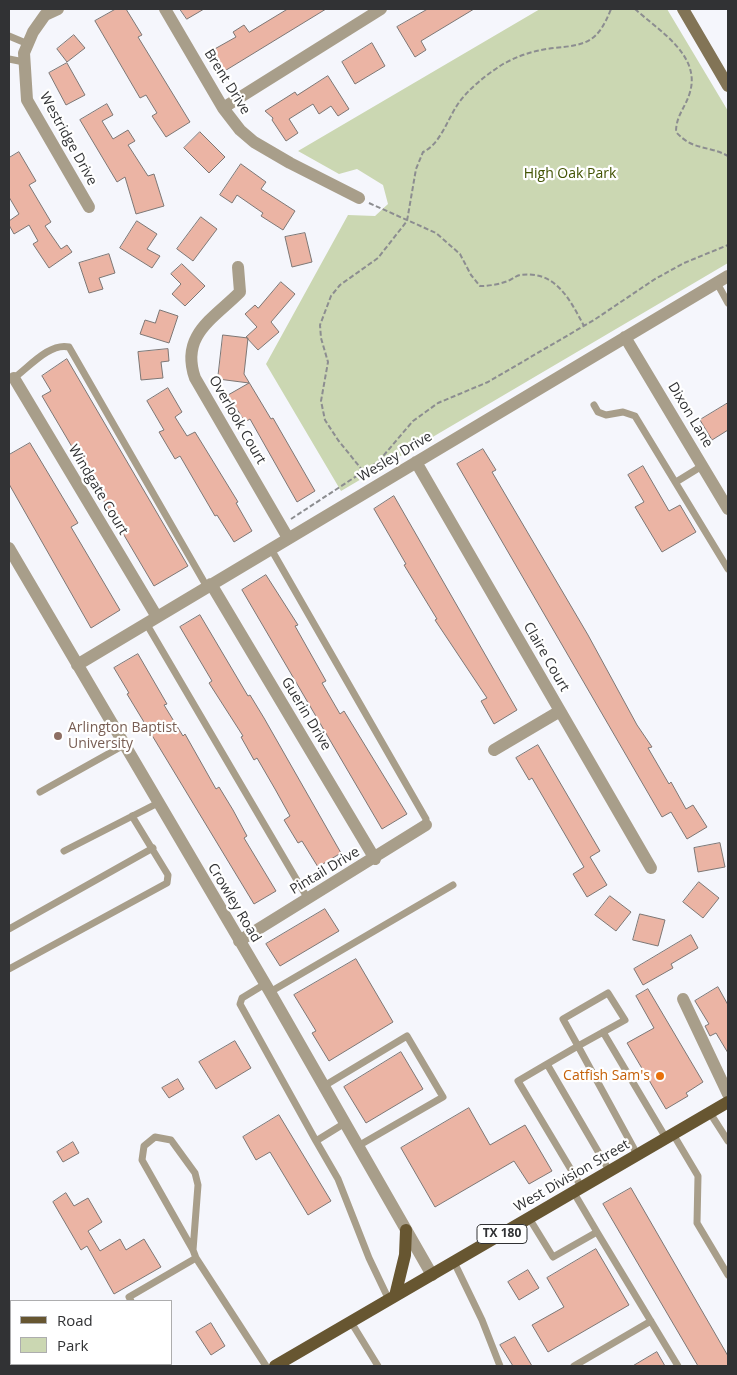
<!DOCTYPE html>
<style>
body{margin:0}
#map{position:relative;width:737px;height:1375px;overflow:hidden;background:#f5f6fc;font-family:"Open Sans",sans-serif}
canvas{display:block}
.frame{position:absolute;inset:0;border:10px solid #313234;pointer-events:none}
.legend{position:absolute;left:10px;top:1300px;width:162px;height:65px;box-sizing:border-box;background:#fff;border:1px solid #adadae;margin:0;padding:6px 9px;list-style:none;font-size:15px;color:#313234}
.legend li{display:flex;align-items:center;gap:10px;height:25px}
.legend b{width:25px;border:1px solid #adadae}
</style>
<div id="map">
<canvas width="737" height="1375"></canvas>
<div class="frame"></div>
<ul class="legend">
<li><b style="height:6px;background:#675631"></b>Road</li>
<li><b style="height:14px;background:#cbd7b2"></b>Park</li>
</ul>
</div>
<script>
const g = document.querySelector('canvas').getContext('2d');
g.lineJoin = 'round';
function fill(path, color) {
  g.fillStyle = color;
  g.fill(path, 'evenodd');
}
function trace(path, color, width, dash) {
  g.strokeStyle = color;
  g.lineWidth = width;
  g.lineCap = dash ? 'butt' : 'round';
  g.setLineDash(dash || []);
  g.stroke(path);
}
function write(font, color, halo, rows, align = 'center') {
  g.font = font + ' "Open Sans",sans-serif';
  g.lineWidth = 4.5;
  g.setLineDash([]);
  g.textBaseline = 'middle';
  g.strokeStyle = halo;
  g.fillStyle = color;
  for (const [text, x, y, turn = 0] of rows) {
    g.save();
    g.translate(x, y);
    g.rotate((+turn || 0) * Math.PI / 180);
    g.textAlign = isNaN(turn) ? turn : align;
    if (halo) g.strokeText(text, 0, 0);
    g.fillText(text, 0, 0);
    g.restore();
  }
}
fill(new Path2D(`
 M540 9H667L728 111V263L341 491 266 364 348 215 375 216 388 204 383 185 357 169 339 174 298 151Z`), '#cbd7b2');
const building = new Path2D(`
 M116 9H126L142 35 138 37 190 122 166 137 152 116 157 113 146 95 140 98 95 21Z
 M180 9H204L187 19Z
 M288 9H326L223 72 211 51 236 37 233 32 244 25 249 32Z
 M428 9H474L421 41 426 50 415 57 397 27Z
 M74 35 85 48 67 62 57 49Z
 M372 43 385 66 355 84 342 62Z
 M67 63 85 95 66 105 49 73Z
 M328 76 349 109 338 116 331 106 319 114 313 104 289 119 298 133 286 141 272 120 273 118 265 111 295 92 297 95Z
 M107 104 113 115 102 121 113 139 128 130 135 141 128 145 148 176 154 174 164 206 136 214 125 177 117 182 80 120Z
 M200 132 225 157 209 173 184 148Z
 M19 152 36 181 29 185 51 222 45 226 61 249 67 245 72 252 49 268 33 244 38 241 29 225 14 234 9 225V221L19 214 9 197V158Z
 M241 164 266 182 261 189 295 211 283 230 261 216 263 213 237 195 232 203 220 195Z
 M201 217 217 229 193 261 177 249Z
 M137 221 157 234 147 249 160 256 152 268 120 248Z
 M305 233 312 262 292 267 285 237Z
 M109 254 115 273 99 278 103 289 89 293 79 263Z
 M182 264 205 286 185 306 172 294 181 284 171 274Z
 M281 282 295 294 271 322 279 332 258 350 246 337 257 327 245 314 255 305 258 308Z
 M160 310 178 316 169 343 140 334 145 320 155 323Z
 M223 335 248 338 244 374 271 419 273 418 315 491 297 502 250 419 245 422 228 395 249 383 218 379Z
 M168 349 169 361 161 362 163 378 141 380 138 352Z
 M67 359 188 566 154 586 42 396 51 391 42 376Z
 M168 388 182 412 175 417 187 436 195 432 238 502 236 503 252 531 234 542 217 515 215 516 180 456 175 459 159 432 164 430 147 401Z
 M728 403V430L712 440 700 420Z
 M30 443 78 523 71 527 120 610 91 628 9 484V455Z
 M483 449 496 470 492 472 588 635 637 725 652 747 648 748 669 784 671 782 686 809 693 805 707 827 687 839 671 812 662 817 457 464Z
 M643 466 669 511 680 505 696 532 662 552 635 507 644 502 628 475Z
 M394 496 517 710 494 724 481 701 487 698 435 620 437 619 404 565 406 564 374 509Z
 M266 575 298 625 295 626 326 681 322 683 340 714 344 711 407 814 382 829 242 590Z
 M200 615 248 696 250 695 264 718 341 853 318 867 302 841 298 843 284 820 290 816 275 789 257 758 254 760 241 737 243 736 209 683 212 681 180 627Z
 M138 654 167 704 164 705 183 736 185 734 216 789 219 787 233 810 247 836 244 838 276 891 254 904 127 694 129 693 114 668Z
 M538 745 600 851 590 857 607 885 587 897 573 874 584 867 532 778 529 780 516 758Z
 M720 843 725 867 698 872 694 848Z
 M699 882 719 898 703 918 683 902Z
 M610 896 631 912 616 931 595 915Z
 M325 909 339 931 280 966 266 944Z
 M640 914 665 920 658 946 633 940Z
 M691 935 698 948 671 964 673 968 643 985 634 969Z
 M356 959 393 1022 329 1061 312 1033 316 1031 294 995Z
 M718 987 728 1005V1053L716 1033 710 1036 705 1026 709 1024 695 1001Z
 M648 989 703 1082 686 1093 688 1096 666 1109 627 1043 654 1028 636 996Z
 M235 1041 251 1068 216 1089 199 1062Z
 M401 1052 423 1089 366 1123 344 1087Z
 M178 1079 184 1089 169 1098 162 1088Z
 M469 1108 490 1145 525 1125 552 1171 529 1184 514 1161 435 1207 401 1148Z
 M279 1115 331 1201 308 1215 270 1152 256 1160 243 1137Z
 M73 1142 79 1153 63 1162 57 1152Z
 M631 1188 728 1356V1366H698L603 1204Z
 M66 1193 74 1206 88 1198 102 1222 88 1231 100 1251 120 1239 126 1250 144 1239 161 1267 114 1294 87 1246 81 1250 53 1202Z
 M596 1249 629 1305 548 1352 532 1325 564 1307 547 1278Z
 M528 1270 539 1288 519 1300 508 1282Z
 M211 1323 225 1346 211 1355 196 1332Z
 M515 1337 532 1366H513L500 1345Z
 M657 1352 665 1366H633Z`);
fill(building, '#ebb4a4');
trace(building, '#7d7775', 1);
trace(new Path2D(`
 M635 9C658 30 701 55 690 92 686 107 676 115 676 132 693 151 708 145 728 156
 M369 203 436 233 460 254 471 275 480 286C490 286 501 284 510 280 514 278 516 276 520 275 556 270 570 300 584 326
 M363 471 338 440 325 420 321 401 328 362 321 338 320 325 331 296 340 285 378 258 407 221 416 169 423 152C441 144 448 117 460 101 471 87 485 76 500 66 516 56 535 50 554 48 587 45 598 42 611 9
 M291 519 378 462 413 421 438 403 488 382 594 320 655 279 684 263 728 245`), '#8c8d90', 2, [5, 2.5]);
trace(new Path2D(`
 M9 36 28 44
 M9 59 24 62
 M717 283 728 303
 M14 378C28 368 50 342 69 347L207 587
 M594 405 598 412 606 415 623 412 635 416 728 569
 M676 482 702 466
 M271 549 426 819V825
 M146 623 308 899
 M40 792 124 745
 M64 851 158 803
 M9 929 153 848
 M9 969 167 883 168 875 132 816
 M265 984 242 998 240 1004 316 1141
 M270 992 453 885
 M603 1032 666 1138
 M547 1064 578 1046 563 1019 608 993 625 1020 578 1046 638 1156
 M324 1086 407 1036 443 1097 358 1146
 M710 1113 728 1141
 M345 1123 316 1141 338 1179 369 1258 389 1300
 M673 1134 698 1176 697 1223 728 1275
 M582 1188 518 1081 547 1064 610 1172
 M574 1193 597 1232
 M529 1218 553 1257 597 1232 678 1366
 M193 1250 142 1160 144 1146 155 1137 171 1140 195 1173 198 1185 193 1250 196 1258
 M454 1262 482 1320 500 1366
 M131 1301 129 1297 196 1258 266 1366
 M351 1322 378 1366
 M9 1339 11 1340
 M58 1364 63 1366
 M162 1364 164 1366
 M574 1366 651 1321`), '#a89e8a', 7);
trace(new Path2D(`
 M58 9 45 15 33 32 24 53 27 100 89 207
 M165 9 223 108 240 130 254 142 290 163 359 198
 M223 108 381 9
 M238 267 240 292C213 319 180 335 195 378L288 538
 M625 337 728 509
 M14 378 157 617
 M416 462 651 868
 M9 548 270 992 432 1275
 M211 584 375 859
 M77 665 728 276
 M494 750 560 711
 M239 941 426 825
 M683 999 728 1094`), '#a89e8a', 12);
trace(new Path2D(`
 M683 9 728 86`), '#827456', 12);
trace(new Path2D(`
 M395 1296 405 1255 406 1230
 M275 1366 728 1102`), '#675631', 12);
for (const [x, y, r, color] of [
 [58,736,5,"#8d6e63"],
 [660,1076,5,"#e8710a"]
]) {
  const dot = new Path2D();
  dot.arc(x, y, r, 0, 2 * Math.PI);
  g.fillStyle = color;
  g.fill(dot);
  trace(dot, '#fff', 2);
}
for (const [x, y, w] of [
 [502,1234,50]
]) {
  const box = new Path2D();
  box.roundRect(x - w / 2, y - 9.5, w, 19, 4);
  g.fillStyle = '#fff';
  g.fill(box);
  trace(box, '#313234', 1);
}
write('bold 12px', '#313234', null, [
 ["TX 180",502,1234]
]);
write('14px', '#313234', '#fff', [
 ["Brent Drive",227,82,58],
 ["Westridge Drive",68,139,61],
 ["Dixon Lane",690,415,59],
 ["Overlook Court",237,420,60],
 ["Wesley Drive",395,457,-31],
 ["Windgate Court",98,490,59],
 ["Claire Court",546,657,60],
 ["Guerin Drive",306,714,59],
 ["Pintail Drive",325,871,-31],
 ["Crowley Road",234,903,59],
 ["West Division Street",572,1176,-30]
]);
write('14px', '#415202', '#fff', [
 ["High Oak Park",570,174]
]);
write('14px', '#785e54', '#fff', [
 ["Arlington Baptist",68,728],
 ["University",68,744]
], 'left');
write('14px', '#c56008', '#fff', [
 ["Catfish Sam's",650,1076]
], 'right');
</script>
